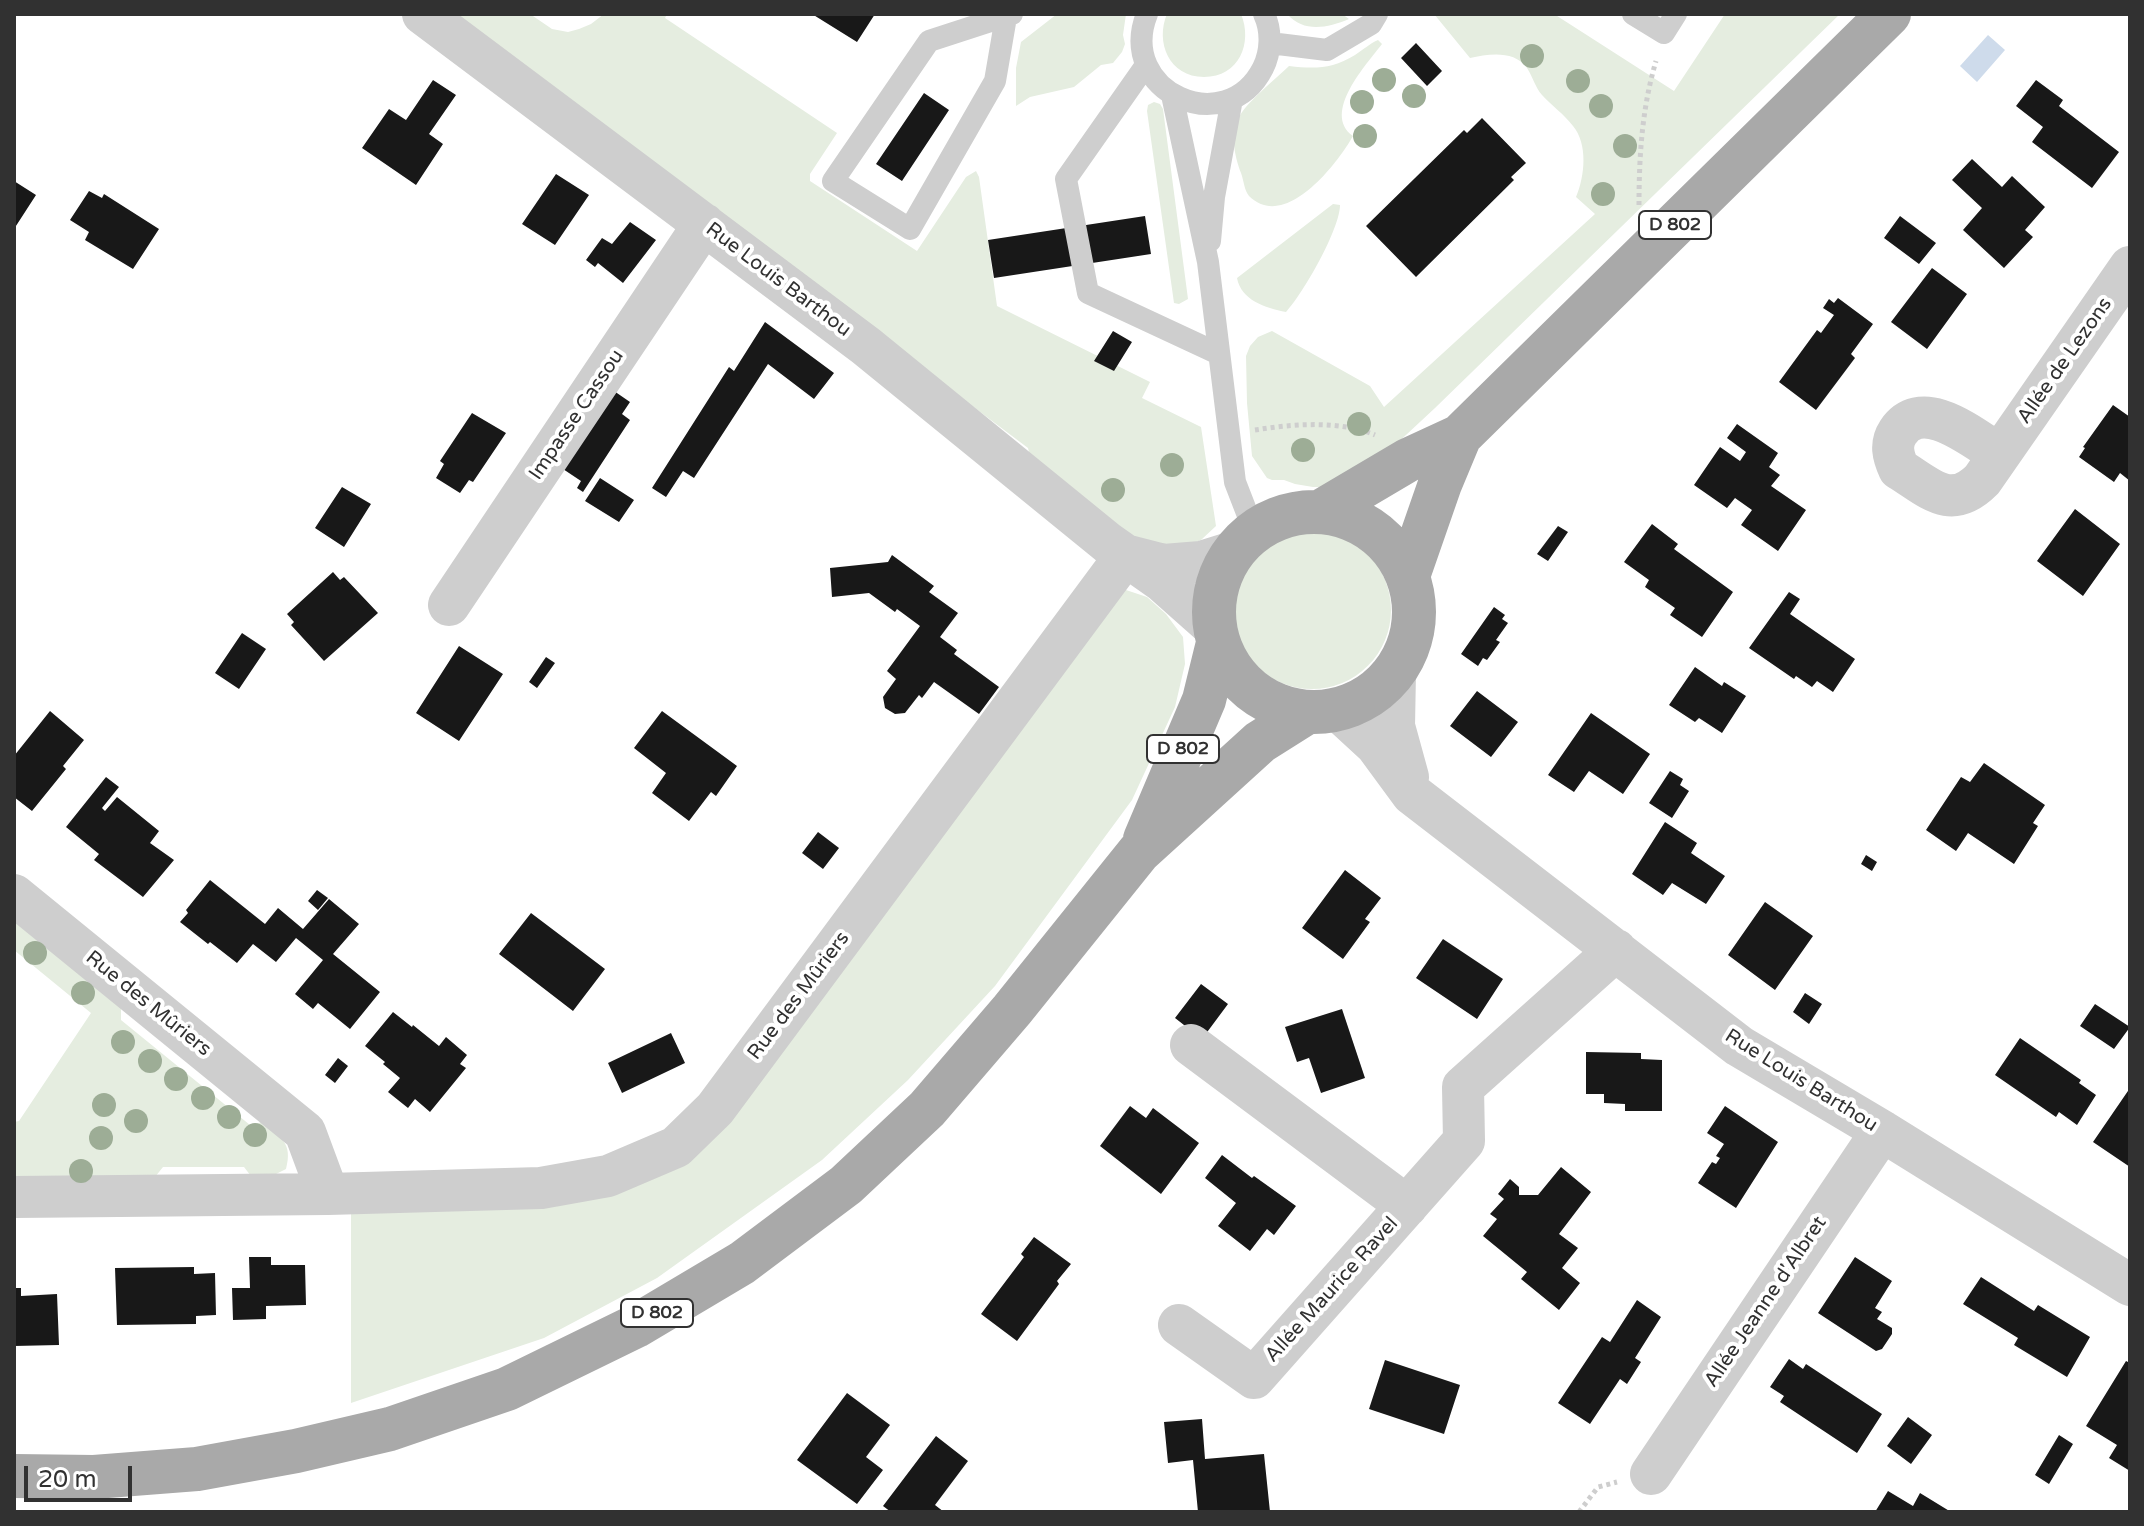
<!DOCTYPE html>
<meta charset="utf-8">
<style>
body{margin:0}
#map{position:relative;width:2144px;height:1526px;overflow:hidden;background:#fff;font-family:"Varela Round",sans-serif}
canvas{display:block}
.frame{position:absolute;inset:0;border:16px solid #313131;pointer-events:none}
.scale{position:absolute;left:24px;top:1466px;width:108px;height:36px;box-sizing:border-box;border:4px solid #313131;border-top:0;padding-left:10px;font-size:24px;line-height:28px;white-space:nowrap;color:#313131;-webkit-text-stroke:6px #fff;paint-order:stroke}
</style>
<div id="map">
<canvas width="2144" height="1526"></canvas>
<div class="frame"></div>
<div class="scale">20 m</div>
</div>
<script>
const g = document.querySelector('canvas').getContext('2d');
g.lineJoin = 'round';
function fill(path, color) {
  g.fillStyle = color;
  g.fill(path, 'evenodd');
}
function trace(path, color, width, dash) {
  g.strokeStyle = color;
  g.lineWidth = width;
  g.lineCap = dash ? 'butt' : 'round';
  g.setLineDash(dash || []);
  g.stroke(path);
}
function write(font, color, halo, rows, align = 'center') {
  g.font = font + ' "Varela Round",sans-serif';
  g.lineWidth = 8;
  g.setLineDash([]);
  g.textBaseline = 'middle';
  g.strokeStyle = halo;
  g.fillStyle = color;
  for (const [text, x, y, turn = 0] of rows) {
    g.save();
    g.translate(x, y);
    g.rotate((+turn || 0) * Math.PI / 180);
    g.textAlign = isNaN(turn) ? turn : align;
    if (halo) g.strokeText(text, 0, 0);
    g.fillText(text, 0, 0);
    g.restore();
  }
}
fill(new Path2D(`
 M452 14H530L552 29 568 32 579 29 591 24 604 14H667L665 18 837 133 810 174V181L917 251 966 177 976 171 979 177 997 306 1150 382 1142 398 1201 427 1216 526 1201 540 1186 546H1146L1031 461 1028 448Z
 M1057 14H1126L1123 35 1125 44 1122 52 1113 63 1101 65 1074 87 1030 97 1016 106V68L1021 42Z
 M1167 14H1241C1253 43 1239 77 1204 77 1169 77 1155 42 1167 14Z
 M1287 14H1342L1349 19C1327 28 1304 33 1287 14Z
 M1434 14H1554L1674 91 1725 14H1840L1435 408 1363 475 1332 487H1313L1295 484 1284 480H1272L1267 478 1252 456 1247 403 1246 356 1250 346 1258 337 1272 331 1370 386 1384 407 1595 214 1576 197C1585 176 1588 144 1573 126 1564 114 1552 106 1542 95 1535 87 1533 77 1527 68 1514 50 1489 54 1470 58Z
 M1378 40 1382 44C1367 64 1321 113 1353 136 1338 163 1285 232 1249 196 1244 190 1244 181 1241 173 1235 157 1230 136 1238 119 1245 103 1276 79 1289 66 1315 69 1332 69 1355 55 1363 50 1369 44 1378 40Z
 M1154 102 1160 104 1163 109 1188 299 1179 304 1174 303 1147 111 1148 105Z
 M1333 204 1340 205C1340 229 1303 294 1286 312 1265 308 1241 300 1237 278Z
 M1233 610a79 79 0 1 1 158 0a79 79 0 1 1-158 0Z
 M1117 587 1147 597 1166 614 1183 637 1185 664 1175 707 1132 800 995 986 908 1080 822 1160 657 1278 544 1338 351 1403V1212L667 1168Z
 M14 917 121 1005V1020L250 1125 262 1122C281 1137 293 1143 286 1169L272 1176 254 1180 244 1167H163L151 1182 14 1183V1122L19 1121 91 1013 14 950Z`), '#e5ede0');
fill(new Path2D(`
 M1988 35 2005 50 1977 82 1960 66Z`), '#cedbeb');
fill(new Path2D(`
 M812 14H875L857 42Z
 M1416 43 1442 71 1427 86 1401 58Z
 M433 80 456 95 429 134 443 144 416 185 362 148 389 109 406 120Z
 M2036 80 2063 100 2059 106 2119 152 2092 188 2032 142 2043 127 2016 106Z
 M924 93 949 110 902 181 876 164Z
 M1482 118 1526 163 1511 177 1514 180 1416 277 1366 226 1464 130 1467 133Z
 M1972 159 2002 187 2012 176 2045 207 2025 230 2033 237 2004 268 1963 230 1982 208 1952 180Z
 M556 174 589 195 555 245 522 224Z
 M14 181 36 195 14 229Z
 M89 191 102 198 104 194 159 229 133 269 85 240 89 232 70 220Z
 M1145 216 1151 254 994 278 988 240Z
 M1900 216 1936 243 1919 264 1884 238Z
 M630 222 656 240 623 283 598 263 595 267 586 260 602 238 612 244Z
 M1932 268 1967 294 1927 349 1891 322Z
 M1838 298 1873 324 1851 354 1855 358 1816 410 1779 382 1817 330 1821 333 1834 315 1823 308 1829 299 1834 303Z
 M765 322 834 373 814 399 768 364 694 478 683 471 666 497 652 488 729 367 734 371Z
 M1113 331 1132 342 1114 371 1094 361Z
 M614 391 630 402 622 414 630 420 583 492 577 488 581 481 563 469Z
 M2113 405 2130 417V481L2120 473 2114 482 2079 457 2085 448 2083 447Z
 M472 413 506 433 473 482 469 480 460 493 436 478 444 464 440 461Z
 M1737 424 1778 453 1769 467 1780 475 1771 486 1806 510 1778 551 1741 525 1752 510 1735 498 1727 508 1694 485 1720 447 1740 461 1746 452 1727 438Z
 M600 478 634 500 619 522 585 501Z
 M342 487 371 504 344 547 315 528Z
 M2075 509 2120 544 2083 596 2037 561Z
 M1652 524 1678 544 1674 549 1733 592 1702 637 1670 615 1675 608 1645 587 1649 580 1624 562Z
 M1558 526 1568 532 1548 561 1537 554Z
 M892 555 934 586 929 592 958 613 940 637 957 650 954 654 999 687 979 714 934 682 922 698 919 695 905 713 895 714 885 708 883 697 896 679 887 671 920 626 897 609 895 612 869 593 832 597 830 568 888 562Z
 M333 572 340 580 344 577 378 613 324 661 291 625 294 622 287 614Z
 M1789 592 1800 599 1790 614 1855 659 1833 692 1817 681 1812 687 1796 676 1794 679 1749 648Z
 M1494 607 1505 615 1502 619 1508 623 1496 640 1500 642 1487 660 1483 658 1478 666 1461 654Z
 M242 633 266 649 239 689 215 673Z
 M459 646 503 674 459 741 416 713Z
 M546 657 555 663 537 688 529 682Z
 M1695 667 1722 686 1724 682 1746 696 1722 733 1699 718 1695 722 1669 705Z
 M1477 691 1518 722 1491 757 1450 726Z
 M50 711 84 740 63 766 66 769 32 811 14 797V756Z
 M662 711 737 766 716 796 711 792 689 821 652 793 666 773 634 748Z
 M1591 713 1650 754 1623 794 1589 771 1574 792 1548 775Z
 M1984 763 2045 805 2033 823 2038 826 2014 864 1968 833 1956 851 1926 830 1961 777 1970 782Z
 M1670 771 1683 779 1680 785 1689 791 1672 818 1649 803Z
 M106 777 119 787 102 808 105 811 117 797 159 831 150 843 174 860 143 897 94 860 99 854 66 827Z
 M1665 822 1697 843 1691 853 1725 876 1706 904 1672 883 1663 895 1632 874Z
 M818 832 839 848 823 869 802 853Z
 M1866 855 1877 862 1872 871 1861 864Z
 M1345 870 1381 898 1365 919 1370 922 1343 959 1302 928Z
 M210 880 265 924 278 908 303 929 329 899 359 924 333 954 380 992 350 1029 318 1003 313 1009 295 994 323 960 296 938 276 962 253 944 237 963 210 942 208 944 180 922 188 913 186 910Z
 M317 890 328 898 318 910 308 901Z
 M1765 902 1813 936 1775 990 1728 955Z
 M531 913 605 969 573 1011 499 954Z
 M1443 939 1503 979 1477 1019 1416 978Z
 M1201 984 1228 1004 1202 1039 1175 1018Z
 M1805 993 1822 1004 1809 1024 1793 1012Z
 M2095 1004 2130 1027 2114 1049 2080 1026Z
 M1342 1009 1365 1078 1321 1093 1309 1058 1297 1062 1285 1027Z
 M393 1012 412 1027 413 1025 439 1046 446 1037 467 1055 460 1064 466 1068 430 1112 415 1099 408 1108 388 1092 400 1078 383 1064 385 1062 365 1046Z
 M671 1033 685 1063 622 1093 608 1063Z
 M2020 1038 2081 1080 2079 1083 2096 1095 2077 1125 2059 1112 2056 1117 1995 1075Z
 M1586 1052 1641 1053V1059L1662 1060V1111H1625V1104L1604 1103V1094H1586Z
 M338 1058 348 1066 335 1083 325 1075Z
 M2130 1088V1167L2093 1142Z
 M1130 1106 1146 1118 1153 1108 1199 1143 1161 1194 1100 1146Z
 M1725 1106 1778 1142 1736 1208 1698 1183 1712 1162 1716 1164 1720 1158 1716 1156 1724 1144 1707 1133Z
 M1222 1155 1252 1178 1254 1176 1296 1206 1274 1235 1267 1229 1250 1251 1218 1226 1236 1203 1205 1178Z
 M1561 1167 1591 1192 1559 1234 1578 1248 1562 1268 1580 1283 1559 1310 1521 1279 1527 1272 1483 1236 1497 1219 1490 1214 1504 1199 1498 1194 1510 1179 1519 1187V1195H1538Z
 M1034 1237 1071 1264 1057 1281 1059 1284 1017 1341 981 1314 1024 1257 1021 1254Z
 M249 1257H271V1265H305L306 1305 266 1306V1319L233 1320 232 1288H250Z
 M1855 1257 1892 1281 1875 1308 1882 1312 1877 1319 1892 1328V1334L1882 1349 1876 1351 1818 1313Z
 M194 1267V1274L215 1273 216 1315 196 1316V1324L117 1325 115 1268Z
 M1981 1277 2034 1311 2038 1305 2090 1337 2067 1377 2014 1345 2018 1338 1963 1304Z
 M14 1288H21V1296L57 1294 59 1345 14 1346Z
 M1637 1300 1661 1317 1635 1358 1641 1362 1627 1384 1620 1379 1590 1424 1558 1403 1602 1337 1610 1342Z
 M1789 1359 1803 1369 1806 1364 1882 1414 1857 1453 1780 1402 1784 1396 1770 1387Z
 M1385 1360 1460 1385 1444 1434 1369 1409Z
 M2126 1361 2130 1363V1471L2109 1458 2117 1445 2086 1426Z
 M847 1393 890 1425 866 1457 883 1470 857 1504 797 1460Z
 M1908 1417 1932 1435 1911 1464 1887 1446Z
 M1202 1419 1205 1459 1264 1454 1270 1512H1198L1193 1460 1168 1463 1164 1422Z
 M2059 1435 2073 1444 2049 1484 2035 1475Z
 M936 1436 968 1461 935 1505 944 1512H891L883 1506Z
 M1888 1491 1913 1506 1920 1493 1951 1512H1875Z`), '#181818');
trace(new Path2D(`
 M1639 205C1639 156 1642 108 1656 61
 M1255 430C1293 424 1339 420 1375 435
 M1579 1512 1598 1487 1617 1482`), '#cecece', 5, [4, 4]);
trace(new Path2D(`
 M1147 14C1116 92 1226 141 1263 68 1271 52 1272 31 1264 14
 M1633 14 1664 33 1676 14
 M1006 17 995 81 910 229 833 181 929 41 1012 14
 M1270 43 1327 50 1371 24 1377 14
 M1146 65 1066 179 1088 293 1219 354
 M1172 95 1208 262 1235 482 1254 531
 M1210 241 1214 197 1232 99`), '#cecece', 22);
trace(new Path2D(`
 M423 14 866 346 1108 543 1162 581 1215 628
 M1999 454C1974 439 1923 395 1898 432 1890 444 1893 456 1899 469 1929 487 1950 512 1982 480L2130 267
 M1129 556 1164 565 1201 562 1233 552
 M449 605 704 224
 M1395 672 1394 726 1408 777
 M1338 710 1376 745 1412 794 1739 1046 1882 1131 2130 1285
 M14 895 305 1132 328 1194
 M1191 1045 1407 1206
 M14 1197 328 1194 541 1188 608 1176 676 1147 715 1109 1126 555
 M1179 1325 1254 1378 1464 1141 1463 1087 1616 950
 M1651 1474 1882 1131`), '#cecece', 42);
trace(new Path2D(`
 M1214 612a100 100 0 1 1 200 0a100 100 0 1 1-200 0Z
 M1320 512 1408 460 1460 436 1889 14
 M1408 576 1440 484 1460 436
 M1145 839 1204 700 1218 643
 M14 1476 94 1477 197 1469 296 1451 390 1429 507 1389 636 1326 742 1263 846 1185 927 1109 1012 1010 1139 852 1260 742 1306 713`), '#a9a9a9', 44);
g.fillStyle = '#9dad96';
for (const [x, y] of [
 [1532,56],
 [1384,80],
 [1578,81],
 [1414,96],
 [1362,102],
 [1601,106],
 [1365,136],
 [1625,146],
 [1603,194],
 [1359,424],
 [1303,450],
 [1172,465],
 [1113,490],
 [35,953],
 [83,993],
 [123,1042],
 [150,1061],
 [176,1079],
 [203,1098],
 [104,1105],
 [229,1117],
 [136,1121],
 [255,1135],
 [101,1138],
 [81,1171]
]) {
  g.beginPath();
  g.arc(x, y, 12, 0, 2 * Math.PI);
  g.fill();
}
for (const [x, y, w] of [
 [1675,225,72],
 [1183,749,72],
 [657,1313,72]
]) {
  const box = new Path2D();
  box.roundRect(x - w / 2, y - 14, w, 28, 6);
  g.fillStyle = '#fff';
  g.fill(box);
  trace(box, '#313131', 2);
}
write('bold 18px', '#313131', null, [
 ["D 802",1675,225],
 ["D 802",1183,749],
 ["D 802",657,1313]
]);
write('20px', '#313131', '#fff', [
 ["Rue Louis Barthou",778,280,37],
 ["Allée de Lezons",2065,361,-55],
 ["Impasse Cassou",577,415,-56],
 ["Rue des Mûriers",799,996,-53],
 ["Rue des Mûriers",148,1004,39],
 ["Rue Louis Barthou",1801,1081,32],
 ["Allée Maurice Ravel",1332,1290,-48],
 ["Allée Jeanne d'Albret",1766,1302,-56]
]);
</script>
